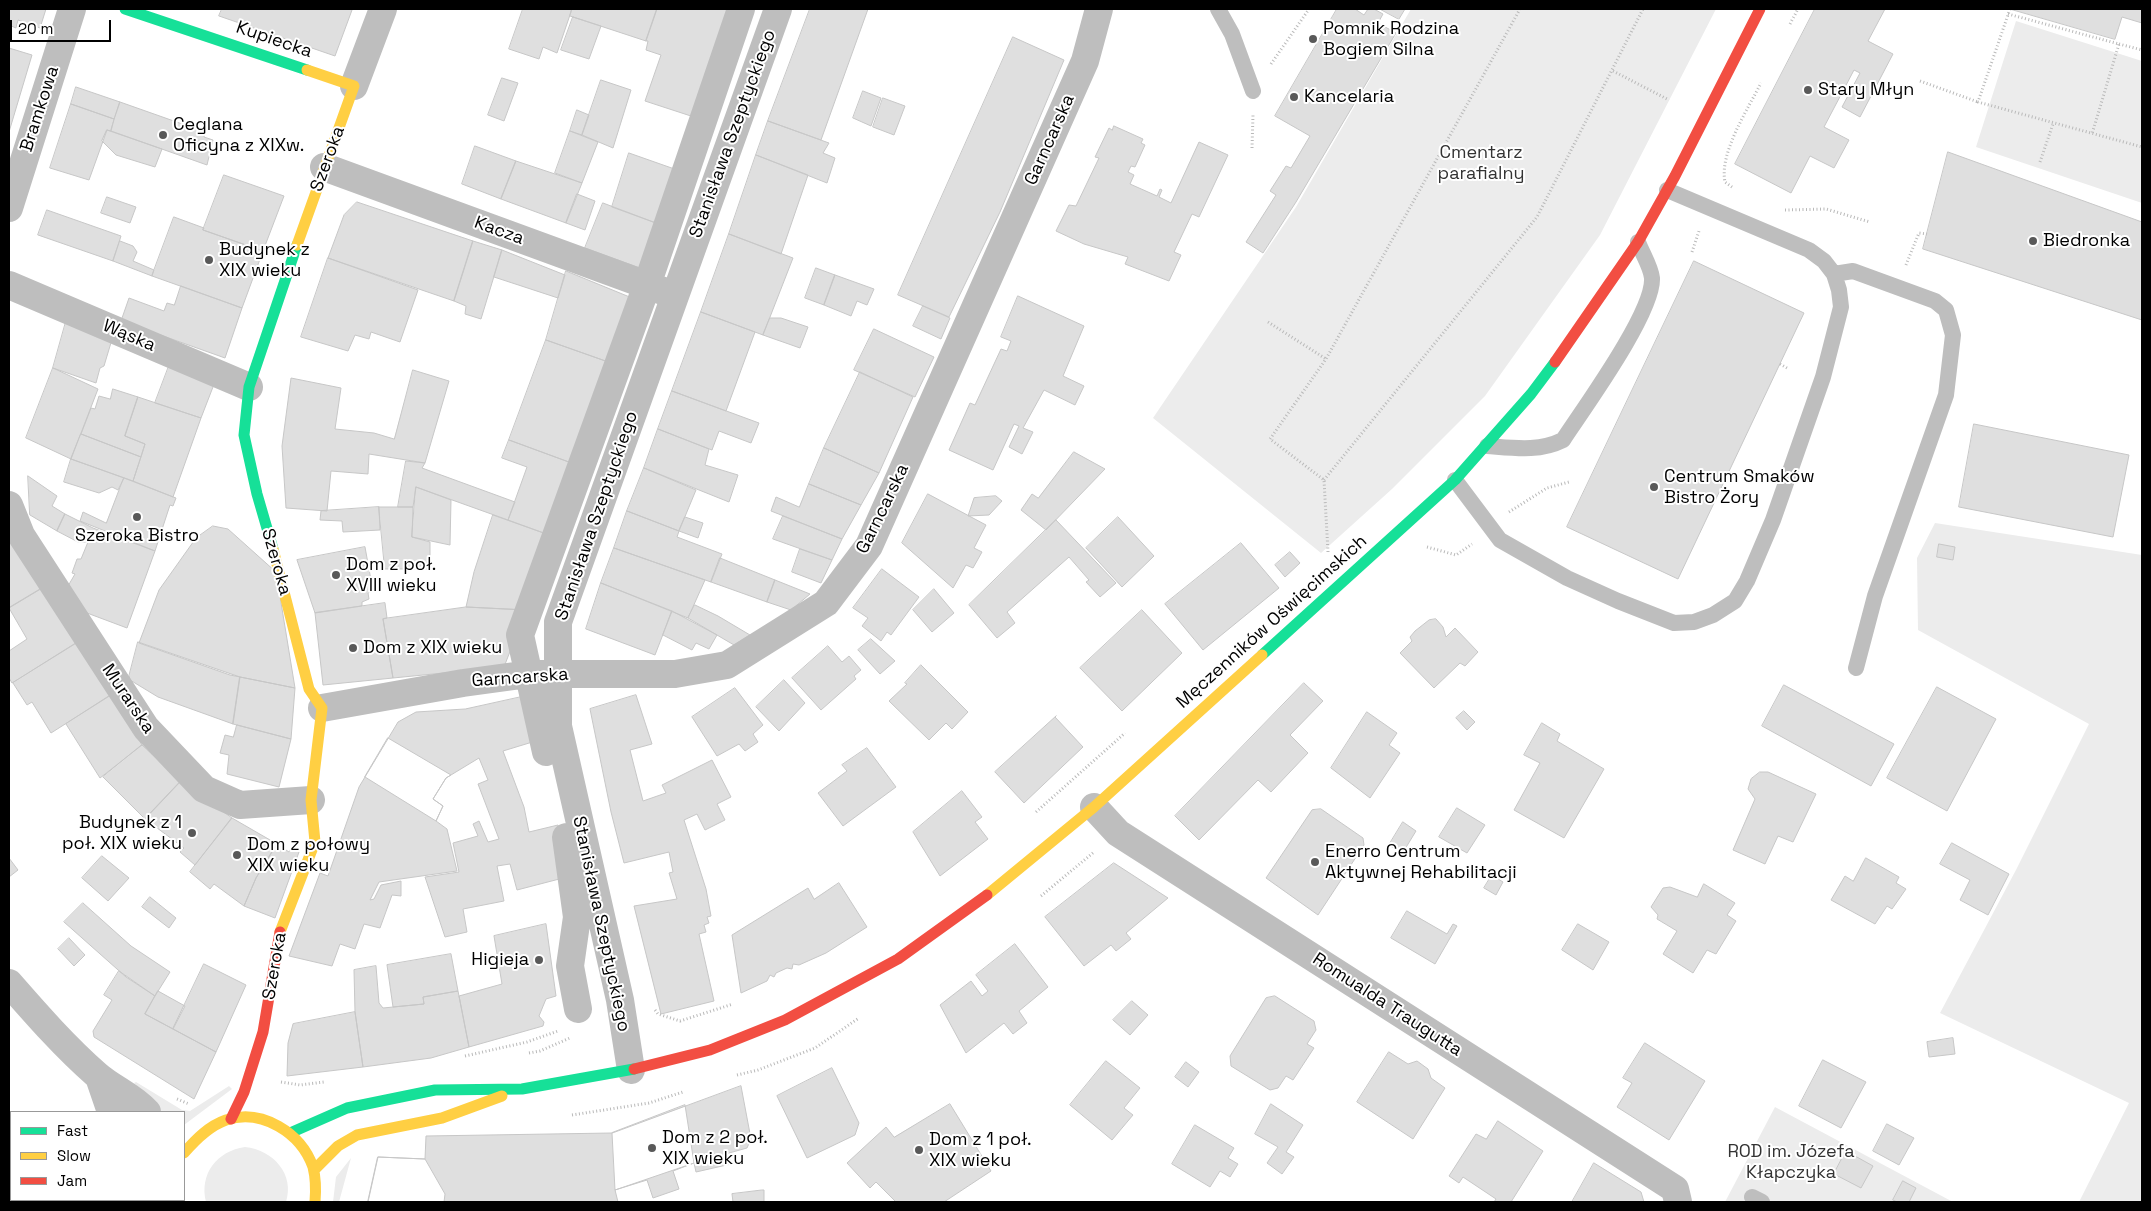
<!DOCTYPE html>
<meta charset="utf-8">
<style>
body{margin:0}
#map{position:relative;width:2151px;height:1211px;overflow:hidden;background:#fff;font-family:"Space Grotesk",sans-serif}
canvas{display:block}
.frame{position:absolute;inset:0;border:10px solid #000;pointer-events:none}
.legend{position:absolute;left:10px;top:1111px;width:175px;height:90px;box-sizing:border-box;background:#fff;border:1px solid #999;margin:0;padding:6px 9px;list-style:none;font-size:15px;color:#000}
.legend li{display:flex;align-items:center;gap:10px;height:25px}
.legend b{width:25px;border:1px solid #999}
.scale{position:absolute;left:10px;top:20px;width:101px;height:22px;box-sizing:border-box;border:2px solid #000;border-top:0;padding-left:6px;font-size:15px;line-height:18px;white-space:nowrap;color:#000;-webkit-text-stroke:4px #fff;paint-order:stroke}
</style>
<div id="map">
<canvas width="2151" height="1211"></canvas>
<div class="frame"></div>
<ul class="legend">
<li><b style="height:6px;background:#16e098"></b>Fast</li>
<li><b style="height:6px;background:#ffcf43"></b>Slow</li>
<li><b style="height:6px;background:#f24e42"></b>Jam</li>
</ul>
<div class="scale">20 m</div>
</div>
<script>
const g = document.querySelector('canvas').getContext('2d');
g.lineJoin = 'round';
function fill(path, color) {
  g.fillStyle = color;
  g.fill(path, 'evenodd');
}
function trace(path, color, width, dash) {
  g.strokeStyle = color;
  g.lineWidth = width;
  g.lineCap = dash ? 'butt' : 'round';
  g.setLineDash(dash || []);
  g.stroke(path);
}
function write(font, color, halo, rows, align = 'center') {
  g.font = font + ' "Space Grotesk",sans-serif';
  g.lineWidth = 4;
  g.setLineDash([]);
  g.textBaseline = 'middle';
  g.strokeStyle = halo;
  g.fillStyle = color;
  for (const [text, x, y, turn = 0] of rows) {
    g.save();
    g.translate(x, y);
    g.rotate((+turn || 0) * Math.PI / 180);
    g.textAlign = isNaN(turn) ? turn : align;
    if (halo) g.strokeText(text, 0, 0);
    g.fillText(text, 0, 0);
    g.restore();
  }
}
fill(new Path2D(`
 M1411 9H1716L1600 235 1485 396 1392 489 1321 553 1153 418 1296 207Z
 M2016 21 2142 61V203L1976 147Z
 M1935 523 2142 555V1202H2079L2129 1103 1940 1013 2017 868 2089 724 1918 630 1917 558Z
 M136 1082 182 1110 190 1111 229 1086 232 1089 184 1125V1112H161L155 1103 134 1083Z
 M1775 1107 1953 1202H1725Z
 M245 1147C273 1150 295 1174 286 1202H206C199 1174 217 1151 245 1147Z
 M351 1158 339 1202H333L336 1177Z`), '#ececec');
const building = new Path2D(`
 M9 9H46L40 28 18 20 16 28 9 25Z
 M222 9H350L352 10 335 56 219 16Z
 M523 9H572L557 53 543 47 539 59 509 49Z
 M572 9H657L646 41 570 16Z
 M657 9H737L697 118 645 101 661 55 646 50 648 41H646Z
 M810 9H868L821 140 768 121Z
 M1337 9H1355L1364 15 1368 9H1374L1383 14 1378 23 1396 33 1296 202 1263 253 1246 242 1276 195 1270 191 1286 166 1291 168 1310 136 1275 116Z
 M1380 9H1405L1399 19Z
 M1815 9H1885L1868 41 1893 54 1860 117 1842 107 1860 73 1854 70 1824 127 1849 140 1834 168 1810 156 1791 193 1735 164Z
 M2010 9H2142V23L2122 17 2115 39Z
 M573 17 601 26 589 59 561 50Z
 M1013 37 1064 60 1000 212 949 317 898 295Z
 M9 48 32 55 9 132Z
 M502 78 518 83 504 121 488 115Z
 M601 80 631 90 613 148 582 135Z
 M76 87 120 102 114 119 71 104Z
 M863 91 881 98 871 126 853 118Z
 M883 98 905 106 894 135 873 127Z
 M120 102 205 132 204 137 213 140 207 165 111 131Z
 M71 104 114 119 111 131 107 130 89 180 50 168Z
 M577 110 589 115 582 135 570 131Z
 M768 121 829 143 823 153 835 158 827 183 756 155Z
 M1114 126 1143 139 1141 143 1145 145 1135 167 1131 166 1128 172 1134 175 1130 184 1157 196 1160 189 1162 190 1159 197 1171 203 1199 142 1228 155 1199 217 1192 214 1174 252 1181 255 1169 281 1125 264 1128 257 1084 244 1056 231 1069 205 1076 206 1099 158 1095 157 1109 128 1112 130Z
 M107 130 162 149 155 167 116 155 102 141Z
 M570 131 598 142 582 183 555 173Z
 M475 146 516 161 501 199 462 184Z
 M1948 152 2142 222V320L1923 249Z
 M629 153 683 172 664 226 612 207Z
 M756 155 808 175 781 254 729 234Z
 M516 161 582 183 566 223 501 199Z
 M224 175 284 196 263 251 203 230Z
 M577 194 595 201 585 230 566 223Z
 M107 197 136 207 130 223 101 213Z
 M357 202 473 241 454 301 328 258 344 215Z
 M603 203 664 226 648 271 585 248Z
 M47 210 121 236 113 261 38 235Z
 M174 217 204 228 203 230 263 251 242 308 152 276Z
 M729 234 793 258 763 335 701 312Z
 M120 241 133 246 137 252 133 261 154 270 152 276 113 261Z
 M473 241 502 250 481 319 465 314 466 306 454 301Z
 M502 250 565 275 558 298 494 277Z
 M328 258 418 290 400 342 371 332 369 339 355 335 348 351 301 337Z
 M1694 261 1804 313 1678 579 1567 527Z
 M816 268 835 275 824 305 805 298Z
 M566 271 637 300 614 364 546 340Z
 M835 275 874 289 867 305 857 301 851 316 824 305Z
 M181 286 242 308 225 358 121 321 129 298 164 311 167 303 174 305Z
 M1018 296 1084 326 1063 376 1084 386 1075 405 1044 390 1023 428 1033 432 1022 454 1009 447 1019 426 1014 424 993 470 949 450 970 403 975 405 1001 349 1007 351 1011 341 1001 337Z
 M923 306 950 318 941 339 913 326Z
 M701 312 755 332 726 411 672 391Z
 M67 318 113 336 104 366 100 368 96 383 53 368Z
 M770 318H781L808 327 800 348 763 335Z
 M874 329 934 357 915 397 854 370Z
 M546 340 614 364 577 465 509 440Z
 M172 358 218 374 201 418 155 403Z
 M53 368 98 389 71 459 26 438Z
 M413 370 449 381 425 463 369 454 368 474 331 471 327 511 286 508 282 446 291 378 341 388 335 429 374 433 394 439Z
 M860 372 913 397 879 473 824 448Z
 M113 389 138 397 125 436 145 444 141 457 81 434 91 408 95 409 99 396 110 399Z
 M672 391 759 423 751 443 719 431 712 450 658 429Z
 M138 397 201 418 173 497 133 481 145 444 125 436Z
 M1974 424 2129 455 2113 537 1959 507Z
 M658 429 709 449 705 465 738 475 729 502 644 468Z
 M81 434 141 457 133 481 71 459Z
 M509 440 577 465 552 536 508 520 527 467 502 458Z
 M824 448 879 473 861 505 809 484Z
 M1074 452 1105 469 1046 530 1021 510 1032 494 1038 498Z
 M71 459 124 478 118 490 112 487 99 493 64 482Z
 M406 461 425 463 422 468 515 502 508 520 416 487 413 507H398Z
 M644 468 696 490 679 531 627 511Z
 M28 476 57 496 52 506 65 514 57 531 30 515Z
 M124 478 176 498 173 506 170 505 155 551 80 521 83 512 106 523Z
 M809 484 861 505 842 539 771 511 776 497 799 507Z
 M416 487 451 500 450 545 412 537Z
 M928 494 986 525 974 548 982 552 973 568 966 565 953 588 902 543Z
 M996 496 1002 501 989 515 968 516 974 498Z
 M379 507 380 530 343 532 342 521 320 520 321 511Z
 M379 507H413L412 537 430 542V569H385Z
 M627 511 679 531 677 537 722 554 711 582 614 548Z
 M65 514 93 528 155 551 127 628 87 613 68 586 75 574 72 573 77 559H81L88 542H78L57 531Z
 M493 515 552 536 526 610 466 607 474 572Z
 M783 516 842 539 832 560 773 539Z
 M685 517 703 523 698 538 679 531Z
 M1118 517 1154 556 1122 587 1086 548Z
 M1056 520 1116 583 1100 597 1086 582 1089 580 1069 557 1007 612 1015 623 997 638 969 605Z
 M213 526 228 529 276 572 295 688 230 675 139 643 159 590 196 538Z
 M9 535 44 587 9 608Z
 M1241 543 1279 588 1203 650 1165 604Z
 M1939 544 1955 547 1953 560 1937 557Z
 M365 547 373 591 368 593 369 599 362 602V606L315 613 297 560Z
 M614 548 705 580 688 618 601 583Z
 M800 549 832 560 821 583 792 572Z
 M1290 552 1300 563 1285 577 1275 565Z
 M720 558 775 580 767 602 711 582Z
 M882 569 919 597 891 635 887 632 881 641 862 626 868 618 853 608Z
 M775 580 810 594 791 610 767 602Z
 M601 583 672 611 655 655 586 629Z
 M44 587 78 642 12 683 9 678V651L27 639 9 608Z
 M934 589 954 613 932 632 913 610Z
 M385 603 387 618 383 619 393 678 323 685 315 613Z
 M695 605 718 616 750 635 734 645 688 618Z
 M466 607 526 610 504 667 393 678 383 619Z
 M1142 610 1182 653 1122 711 1080 668Z
 M672 611 717 635 709 649 696 643 692 650 663 635Z
 M1436 619 1443 627 1446 637 1455 628 1478 652 1465 666 1460 663 1434 688 1400 653 1412 641 1410 637 1415 631 1429 620Z
 M871 639 895 661 880 674 858 650Z
 M78 642 111 695 51 733 32 702 27 705 13 683Z
 M138 642 240 677 233 724 158 697 130 680 129 676Z
 M828 646 842 662 849 656 861 670 854 676 856 679 821 710 792 678Z
 M921 665 968 712 952 729 946 723 929 740 889 701 907 684 905 683Z
 M240 677 295 688 291 739 233 724Z
 M784 680 805 703 779 731 756 707Z
 M1304 683 1323 701 1290 735 1308 753 1271 792 1258 780 1199 840 1175 816Z
 M1784 685 1894 744 1871 786 1762 726Z
 M1937 687 1996 719 1947 811 1887 778Z
 M735 688 763 725 753 734 758 742 745 751 739 744 717 756 692 717Z
 M111 695 142 745 100 778 66 724Z
 M636 695 652 744 630 750 643 801 666 793 662 785 712 760 731 797 717 804 725 820 705 830 697 814 684 820 706 889 711 916 707 917 709 923 704 925 706 932 699 934 714 1001 661 1014 634 906 677 899 669 873 673 872 669 852 624 863 611 812 590 709Z
 M526 696 539 740 503 751 524 807 529 832 558 825 567 877 517 890 510 864 497 866 504 901 463 909 467 932 445 937 425 877 459 872 453 843 478 836 473 824 479 821 488 842 499 839 478 784 488 780 479 758 446 778 433 799 443 806 436 821 447 829 457 871 379 882 370 900 374 899 381 885 401 881V896L392 895 380 928 364 924 355 949 340 944 332 966 289 956 320 873 328 876 359 787 398 722 416 712 465 709Z
 M1464 711 1475 722 1467 730 1456 718Z
 M1367 712 1397 733 1389 745 1400 753 1370 798 1331 768Z
 M1056 716 1055 717 1083 747 1024 803 995 772Z
 M1542 723 1560 734 1557 741 1604 769 1564 838 1514 810 1540 763 1524 755Z
 M237 725 291 739 279 787 227 774 229 755 220 753 225 735 233 737Z
 M388 738 451 775 446 778 433 799 443 806 436 821 365 777Z
 M142 745 181 781 145 819 103 777Z
 M867 748 896 787 843 826 818 793 847 771 842 765Z
 M1760 772H1768L1816 794 1793 842 1778 836 1765 864 1733 850 1755 799 1748 789 1751 779Z
 M181 781 232 818 195 865 180 852 184 848 145 819Z
 M962 791 982 817 975 822 988 839 940 876 913 832Z
 M1457 808 1485 825 1467 853 1439 837Z
 M1321 809 1363 838 1364 845 1318 915 1266 878 1312 810Z
 M232 818 277 844 256 878 244 906 214 884 210 889 190 872Z
 M1403 822 1416 831 1402 854 1389 845Z
 M1952 843 2009 874 1988 915 1960 900 1970 880 1940 864Z
 M277 844 289 852 291 848 299 852 275 918 244 906 256 878Z
 M102 856 129 878 108 901 82 878Z
 M9 858 18 870 9 877Z
 M1866 858 1899 877 1896 883 1906 889 1892 909 1887 906 1875 924 1831 900 1845 876 1853 881Z
 M1114 863 1168 898 1126 933 1131 939 1116 951 1111 945 1084 966 1045 917Z
 M1492 875 1503 882 1496 895 1484 888Z
 M839 883 867 927 826 953 799 965 793 964 792 969 787 968 776 973 774 977 770 975 767 981 741 993 732 935 808 888 814 899Z
 M1704 884 1735 903 1727 915 1736 921 1716 954 1707 950 1693 973 1663 954 1677 931 1657 919 1658 915 1651 907 1663 888 1670 887 1697 897Z
 M150 897 176 918 169 928 142 907Z
 M83 903 131 946 170 972 155 996 126 977 64 922Z
 M1407 911 1447 934 1453 924 1457 926 1435 964 1391 938Z
 M546 924 556 996 546 999 539 1016 544 1022 543 1026 469 1047 459 996 502 984 494 936Z
 M1578 924 1609 942 1593 970 1562 950Z
 M69 938 85 955 74 966 58 949Z
 M1015 944 1048 987 1019 1011 1027 1023 1013 1034 1004 1023 966 1053 940 1005 971 981 982 996 988 991 976 975Z
 M451 954 458 991 423 997 424 1004 393 1007 387 965Z
 M204 964 246 985 216 1052 173 1029Z
 M376 966 379 1003 383 1008 424 1004 423 997 458 991 469 1047 431 1058 363 1067 355 1012 354 970Z
 M119 971 155 996 145 1014 216 1052 194 1099 94 1037 93 1031 112 1000 104 995Z
 M158 991 185 1006 173 1029 145 1014Z
 M1275 996 1314 1021 1316 1030 1307 1044 1314 1048 1293 1080 1286 1076 1278 1088 1270 1090 1231 1066 1230 1056 1266 998Z
 M1132 1001 1148 1015 1130 1035 1113 1020Z
 M355 1012 363 1067 287 1076 288 1043 293 1024Z
 M1953 1038 1955 1054 1929 1057 1927 1042Z
 M1645 1043 1705 1081 1669 1140 1617 1107 1632 1083 1623 1078Z
 M1389 1052 1408 1064 1417 1061 1428 1069 1431 1078 1445 1088 1413 1139 1357 1102Z
 M1823 1060 1866 1082 1841 1128 1799 1106Z
 M1106 1061 1140 1088 1124 1108 1133 1115 1112 1140 1070 1105Z
 M1186 1062 1199 1072 1188 1087 1175 1077Z
 M832 1068 859 1123 855 1135 807 1158 777 1096Z
 M741 1086 751 1139 747 1148 729 1153 731 1164 696 1172 694 1163 673 1171 679 1189 653 1198 647 1180 615 1190 618 1202H368L378 1157 425 1159 426 1136 612 1133Z
 M950 1104 991 1171 944 1202H896L876 1182 870 1188 847 1163 886 1127 894 1137Z
 M1271 1104 1303 1125 1286 1152 1294 1157 1282 1174 1267 1163 1278 1147 1255 1134Z
 M685 1105 694 1163 615 1190 612 1133Z
 M1498 1121 1543 1151 1511 1202H1494L1496 1199 1463 1177 1459 1183 1449 1176 1476 1134 1486 1139Z
 M1887 1124 1914 1138 1899 1165 1873 1151Z
 M1195 1125 1234 1148 1228 1158 1238 1164 1230 1177 1220 1171 1210 1187 1172 1164Z
 M1846 1151 1873 1166 1861 1188 1834 1174Z
 M378 1157 425 1159 445 1194 444 1202H368Z
 M1594 1163 1641 1192 1644 1202H1572Z
 M1903 1181 1916 1188 1909 1202H1897L1893 1200Z
 M762 1190H764V1202H733L732 1194Z`);
fill(building, '#dfdfdf');
trace(building, '#c7c7c7', 1);
trace(new Path2D(`
 M2010 9 1978 102 2142 147
 M2008 14 2119 44 2092 134
 M1790 24 1798 9
 M2119 44 2142 50
 M1271 64 1309 9
 M1613 71 1669 100
 M1920 81 1978 102
 M1252 148 1253 115
 M2040 162 2053 124
 M1732 187 1725 182C1719 153 1748 109 1761 83
 M1785 210 1826 209 1870 222
 M1692 252 1699 231
 M1906 265 1919 233 1927 234
 M1268 322 1326 359
 M1780 364 1787 368
 M1324 480 1537 217 1643 9
 M1509 512 1547 488 1569 482
 M1427 547 1456 555 1472 544
 M1328 552 1324 480 1270 439 1326 359 1520 9
 M1036 812 1125 733
 M1041 896 1094 852
 M655 1010 658 1014 680 1021 733 1004
 M529 1053 540 1051 570 1038
 M465 1056 527 1042 558 1031
 M737 1075 758 1070 815 1048 859 1018
 M281 1082 300 1085 324 1082
 M177 1099 189 1104
 M572 1115 649 1103 683 1092`), '#b9b9b9', 3, [1, 2.5]);
trace(new Path2D(`
 M1218 9 1232 34 1253 91
 M1834 274 1853 271 1935 301 1946 310 1953 335 1946 395 1875 596 1856 668
 M1487 446C1514 448 1539 452 1563 440 1584 408 1654 312 1652 278 1651 267 1642 253 1638 242
 M1455 480 1500 540 1567 578 1618 601 1674 623 1694 622 1713 615 1735 601 1747 581 1773 520 1823 377 1841 307 1839 290 1834 274 1824 261 1809 250 1667 190
 M1752 1197 1762 1202`), '#bebebe', 16);
trace(new Path2D(`
 M354 86 383 9
 M324 167 663 291
 M9 208 72 9
 M9 285 249 387
 M9 505 21 535 146 728 204 789 240 805 311 800
 M322 708 463 683 529 674H675L727 665 826 603 869 546 1085 61 1099 9
 M546 752 520 635 647 285 741 9
 M1094 807 1118 833 1675 1189 1678 1202
 M566 837 577 917 570 966 578 1009
 M9 983C37 1015 65 1047 97 1075 113 1089 133 1096 147 1112
 M631 1070 620 1000 558 726V622L778 9
 M99 1077 111 1112`), '#bebebe', 28);
trace(new Path2D(`
 M125 9 307 70
 M273 549 257 494 244 435 249 387 297 245
 M1262 655 1455 480 1531 394 1555 362
 M290 1133 347 1108 435 1090 522 1089 634 1069`), '#16e098', 11);
trace(new Path2D(`
 M297 245 354 86 307 70
 M273 549 309 689 322 708 311 800 315 842 280 932
 M987 895 1094 807 1262 655
 M184 1153C196 1139 209 1126 226 1120 262 1108 301 1133 313 1167 316 1179 316 1190 315 1202
 M314 1170 338 1146 357 1135 442 1118 502 1096
 M125 1202 130 1200`), '#ffcf43', 11);
trace(new Path2D(`
 M1555 362 1638 242 1675 176 1760 9
 M634 1069 710 1050 785 1020 898 959 987 895
 M231 1119 244 1092 263 1032 280 932
 M9 1200 18 1202
 M176 1200V1202`), '#f24e42', 11);
for (const [x, y, r, color] of [
 [1313,39,5,"#595959"],
 [1808,90,5,"#595959"],
 [1294,97,5,"#595959"],
 [163,135,5,"#595959"],
 [2033,241,5,"#595959"],
 [209,260,5,"#595959"],
 [1654,487,5,"#595959"],
 [137,517,5,"#595959"],
 [336,575,5,"#595959"],
 [353,648,5,"#595959"],
 [192,833,5,"#595959"],
 [237,855,5,"#595959"],
 [1315,862,5,"#595959"],
 [539,960,5,"#595959"],
 [652,1148,5,"#595959"],
 [919,1150,5,"#595959"]
]) {
  const dot = new Path2D();
  dot.arc(x, y, r, 0, 2 * Math.PI);
  g.fillStyle = color;
  g.fill(dot);
  trace(dot, '#fff', 2);
}
write('18px', '#000', '#fff', [
 ["Pomnik Rodzina",1323,29],
 ["Bogiem Silna",1323,50],
 ["Stary Młyn",1818,90],
 ["Kancelaria",1304,97],
 ["Ceglana",173,125],
 ["Oficyna z XIXw.",173,146],
 ["Biedronka",2043,241],
 ["Budynek z",219,250],
 ["XIX wieku",219,271],
 ["Centrum Smaków",1664,477],
 ["Bistro Żory",1664,498],
 ["Szeroka Bistro",137,536,"center"],
 ["Dom z poł.",346,565],
 ["XVIII wieku",346,586],
 ["Dom z XIX wieku",363,648],
 ["Budynek z 1",182,823,"right"],
 ["poł. XIX wieku",182,844,"right"],
 ["Dom z połowy",247,845],
 ["XIX wieku",247,866],
 ["Enerro Centrum",1325,852],
 ["Aktywnej Rehabilitacji",1325,873],
 ["Higieja",529,960,"right"],
 ["Dom z 2 poł.",662,1138],
 ["XIX wieku",662,1159],
 ["Dom z 1 poł.",929,1140],
 ["XIX wieku",929,1161]
], 'left');
write('18px', '#000', '#fff', [
 ["Kupiecka",274,40,19],
 ["Bramkowa",40,109,-72],
 ["Stanisława Szeptyckiego",733,134,-70],
 ["Garncarska",1050,140,-66],
 ["Szeroka",328,159,-70],
 ["Kacza",499,231,20],
 ["Wąska",129,336,23],
 ["Garncarska",883,509,-64],
 ["Stanisława Szeptyckiego",597,516,-71],
 ["Szeroka",276,562,74],
 ["Męczenników Oświęcimskich",1272,622,-42],
 ["Garncarska",520,678,-4],
 ["Murarska",128,699,56],
 ["Stanisława Szeptyckiego",601,924,78],
 ["Szeroka",275,966,-80],
 ["Romualda Traugutta",1387,1005,33]
]);
write('18px', '#333', '#fff', [
 ["Cmentarz",1481,153],
 ["parafialny",1481,174],
 ["ROD im. Józefa",1791,1152],
 ["Kłapczyka",1791,1173]
]);
</script>
